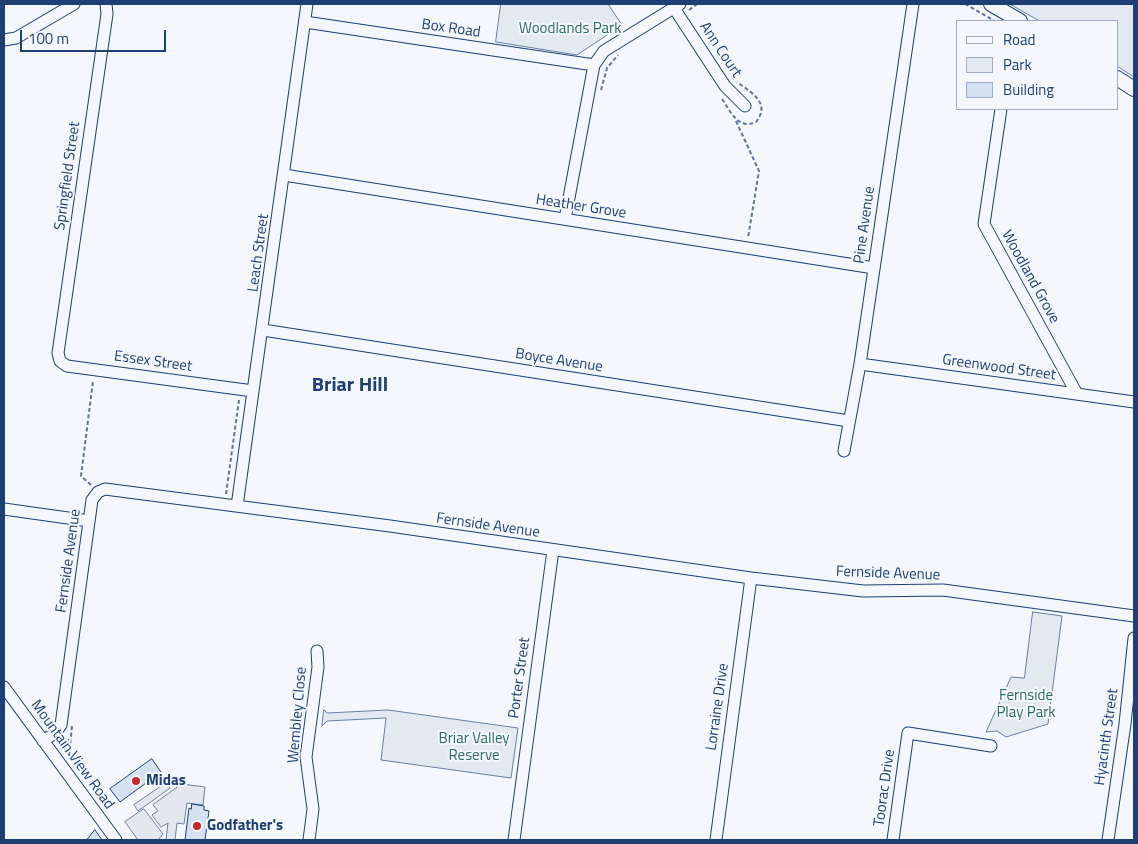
<!DOCTYPE html>
<style>
body{margin:0}
#map{position:relative;width:1138px;height:844px;overflow:hidden;background:#f4f7fb;font-family:"Titillium Web",sans-serif}
canvas{display:block}
.frame{position:absolute;inset:0;border:5px solid #1d3f73;pointer-events:none}
.legend{position:absolute;left:956px;top:20px;width:162px;height:90px;box-sizing:border-box;background:#f4f7fb;border:1px solid #9eadc5;margin:0;padding:6px 9px;list-style:none;font-size:15px;color:#1d3f73}
.legend li{display:flex;align-items:center;gap:10px;height:25px}
.legend b{width:25px;border:1px solid #9eadc5}
.scale{position:absolute;left:20px;top:30px;width:146px;height:22px;box-sizing:border-box;border:2px solid #1d3f73;border-top:0;padding-left:6px;font-size:15px;line-height:18px;white-space:nowrap;color:#1d3f73;-webkit-text-stroke:4px #f4f7fb;paint-order:stroke}
</style>
<div id="map">
<canvas width="1138" height="844"></canvas>
<div class="frame"></div>
<ul class="legend">
<li><b style="height:6px;background:#f4f7fb"></b>Road</li>
<li><b style="height:14px;background:#e3e9f0"></b>Park</li>
<li><b style="height:14px;background:#d5e0f0"></b>Building</li>
</ul>
<div class="scale">100 m</div>
</div>
<script>
const g = document.querySelector('canvas').getContext('2d');
g.lineJoin = 'round';
function fill(path, color) {
  g.fillStyle = color;
  g.fill(path, 'evenodd');
}
function trace(path, color, width, dash) {
  g.strokeStyle = color;
  g.lineWidth = width;
  g.lineCap = dash ? 'butt' : 'round';
  g.setLineDash(dash || []);
  g.stroke(path);
}
function write(font, color, halo, rows, align = 'center') {
  g.font = font + ' "Titillium Web",sans-serif';
  g.lineWidth = 4;
  g.setLineDash([]);
  g.textBaseline = 'middle';
  g.strokeStyle = halo;
  g.fillStyle = color;
  for (const [text, x, y, turn = 0] of rows) {
    g.save();
    g.translate(x, y);
    g.rotate((+turn || 0) * Math.PI / 180);
    g.textAlign = isNaN(turn) ? turn : align;
    if (halo) g.strokeText(text, 0, 0);
    g.fillText(text, 0, 0);
    g.restore();
  }
}
const green = new Path2D(`
 M501 4H608L622 25 577 55 496 42Z
 M1010 4H1134V77L1117 66V21H1040Z
 M1033 612 1062 616 1048 724 1006 737 997 731 986 732 1011 677 1024 678Z
 M324 710 327 713 388 710 518 728 511 778 381 760 386 718 327 721 322 726Z`);
fill(green, '#e3e9f0');
trace(green, '#687fa3', 1);
const parking = new Path2D(`
 M166 783 170 788 138 811 134 805Z
 M182 784 205 787 203 805 187 803 184 824 177 823 175 840H166L168 823 161 827 152 815 158 811 153 805Z
 M144 809 163 834 158 840H138L125 822Z`);
fill(parking, '#e3e8f0');
trace(parking, '#687fa3', 1);
const building = new Path2D(`
 M152 759 161 772 120 802 110 789Z
 M192 804 204 806V810L209 811 205 840H185L189 808 191 809Z
 M95 830 102 840H87Z`);
fill(building, '#d5e0f0');
trace(building, '#1d3f73', 1);
const minor = new Path2D(`
 M106 4 107 14 58 353 60 361 67 366 253 391
 M674 8 725 86 745 106
 M305 22 594 65
 M4 40 16 38 74 4
 M1001 109 984 224 1077 394
 M284 175 874 268
 M565 219 594 65 604 51 680 4
 M263 330 849 421
 M860 364 1134 402
 M844 451 860 364 913 4
 M237 506 307 4
 M4 509 89 521
 M4 687 116 840
 M43 741 55 733 61 725 92 500 98 492 105 489 390 526 751 578 863 591 943 590 1134 616
 M309 840 313 809 306 757 318 667 317 651
 M514 840 553 550
 M716 840 751 578
 M893 840 908 733 991 746
 M1108 840 1125 724 1134 638`);
const major = new Path2D(`
 M991 4 1020 21
 M1117 78 1134 89`);
trace(minor, '#1d3f73', 13);
trace(major, '#1d3f73', 16);
trace(new Path2D(`
 M965 4 995 21
 M689 10 697 4
 M601 90 607 68 618 55
 M722 99C731 112 738 130 756 122 771 103 752 93 737 82
 M736 121 759 171 748 238
 M91 485 81 476 93 381
 M226 494 239 400
 M69 756 72 726`), '#5e769c', 2, [4, 2.5]);
trace(minor, '#f4f7fb', 11);
trace(major, '#f4f7fb', 14);
for (const [x, y, r, color] of [
 [136,781,5,"#c62828"],
 [197,826,5,"#c62828"]
]) {
  const dot = new Path2D();
  dot.arc(x, y, r, 0, 2 * Math.PI);
  g.fillStyle = color;
  g.fill(dot);
  trace(dot, '#f4f7fb', 2);
}
write('15px', '#1d3f73', '#f4f7fb', [
 ["Box Road",451,29,8],
 ["Ann Court",720,50,56],
 ["Springfield Street",68,176,-82],
 ["Heather Grove",581,207,9],
 ["Pine Avenue",865,225,-82],
 ["Leach Street",259,253,-82],
 ["Woodland Grove",1030,277,61],
 ["Boyce Avenue",559,361,9],
 ["Essex Street",153,362,8],
 ["Greenwood Street",999,368,8],
 ["Fernside Avenue",488,526,8],
 ["Fernside Avenue",69,561,-82],
 ["Fernside Avenue",888,574,2],
 ["Porter Street",520,678,-82],
 ["Lorraine Drive",718,707,-82],
 ["Wembley Close",298,715,-85],
 ["Hyacinth Street",1107,737,-82],
 ["Mountain View Road",72,755,54],
 ["Toorac Drive",885,788,-82]
]);
write('15px', '#2c6c60', '#f4f7fb', [
 ["Woodlands Park",570,29],
 ["Fernside",1026,696],
 ["Play Park",1026,713],
 ["Briar Valley",474,739],
 ["Reserve",474,756]
]);
write('bold 15px', '#1d3f73', '#f4f7fb', [
 ["Midas",146,781],
 ["Godfather's",207,826]
], 'left');
write('bold 20px', '#1d3f73', '#f4f7fb', [
 ["Briar Hill",350,386]
]);
</script>
